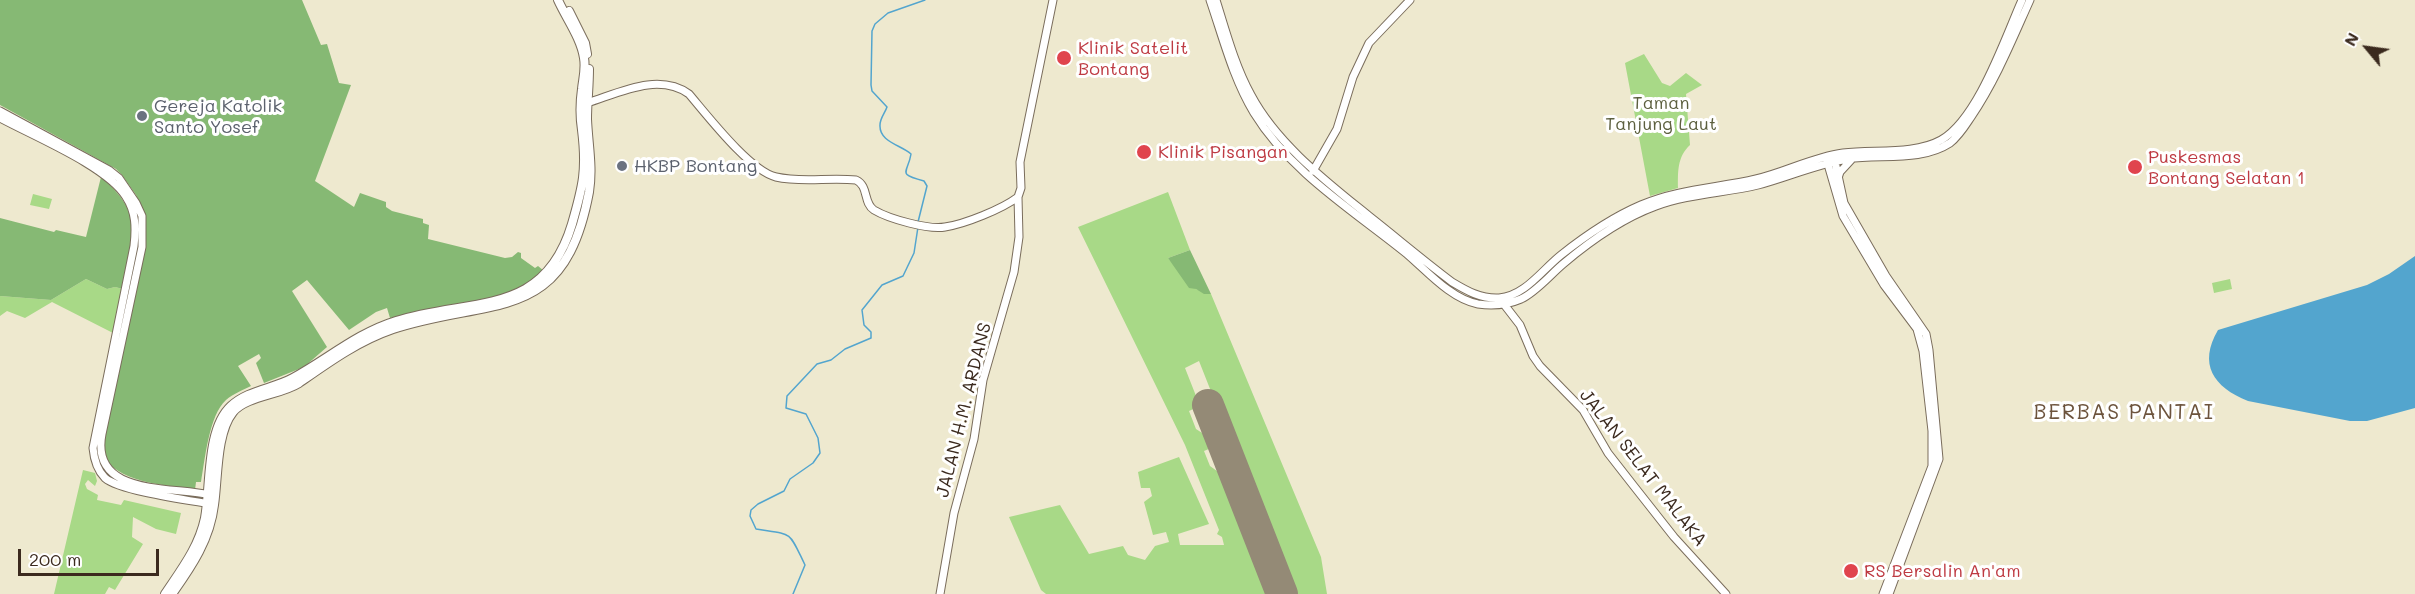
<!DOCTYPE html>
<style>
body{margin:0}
#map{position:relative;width:2415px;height:594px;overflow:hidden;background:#eee9cf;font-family:Mali,sans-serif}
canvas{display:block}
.north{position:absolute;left:2337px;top:18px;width:60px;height:60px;-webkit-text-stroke:4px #fff;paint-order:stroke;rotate:299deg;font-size:16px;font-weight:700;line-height:24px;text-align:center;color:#3b2a1e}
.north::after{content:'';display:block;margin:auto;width:21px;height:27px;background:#3b2a1e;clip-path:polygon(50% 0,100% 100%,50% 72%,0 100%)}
.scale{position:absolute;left:18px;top:549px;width:141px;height:27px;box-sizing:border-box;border:3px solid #3b2a1e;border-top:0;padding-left:8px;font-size:18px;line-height:21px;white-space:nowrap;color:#3b2a1e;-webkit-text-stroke:4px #fff;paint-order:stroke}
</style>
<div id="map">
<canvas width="2415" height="594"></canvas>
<div class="north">N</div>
<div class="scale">200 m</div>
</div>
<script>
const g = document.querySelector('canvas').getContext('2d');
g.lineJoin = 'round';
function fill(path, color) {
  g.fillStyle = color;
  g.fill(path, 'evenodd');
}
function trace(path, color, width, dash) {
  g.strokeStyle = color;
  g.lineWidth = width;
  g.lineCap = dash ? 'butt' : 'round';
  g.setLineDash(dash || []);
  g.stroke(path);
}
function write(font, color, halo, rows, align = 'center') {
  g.font = font + ' Mali,sans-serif';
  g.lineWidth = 6;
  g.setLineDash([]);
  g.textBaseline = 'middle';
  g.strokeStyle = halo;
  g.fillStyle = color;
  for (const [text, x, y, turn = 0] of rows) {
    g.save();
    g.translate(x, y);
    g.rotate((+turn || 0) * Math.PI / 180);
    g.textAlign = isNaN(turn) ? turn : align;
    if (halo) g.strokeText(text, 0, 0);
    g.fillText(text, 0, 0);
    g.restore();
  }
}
fill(new Path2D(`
 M1644 54 1662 83 1670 86 1686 73 1702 85 1686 94 1690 145C1677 157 1678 172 1678 188L1650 196 1625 63Z
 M1168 192 1190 250 1168 258 1196 289 1211 294 1321 557 1327 594H1291L1199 361 1185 368 1200 406 1189 411 1196 429 1213 440 1216 446 1204 451 1210 466 1228 479 1273 594H1046L1041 590 1009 517 1060 505 1089 554 1123 546 1128 555 1145 560 1155 546 1169 542 1166 532 1153 535 1144 502 1152 496 1150 488H1141L1138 472 1179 457 1209 524 1178 534 1180 545H1224L1222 537 1217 534 1219 530 1185 445 1078 227Z
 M33 194 52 199 49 209 30 205Z
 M86 279 107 289 115 287 123 289 113 333 52 302 25 318 7 311 0 316V296L51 300Z
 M2230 279 2232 289 2214 293 2212 283Z
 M83 470 95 473 97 481 95 486 88 480 85 484 87 489 98 495 97 500 121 505 124 500 181 513 176 534 156 529 133 517 132 537 143 544 115 590 109 587 105 594H54Z`), '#a8d987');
fill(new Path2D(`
 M0 0H302L321 45 327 44 339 83 351 85 315 181 354 207 360 193 386 202V207L392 211 423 219V223L429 225 428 239 505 258 512 257 518 252 521 253V258L535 268 538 266 544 271 519 290 494 297 390 318 387 308 376 312 349 330 307 280 292 291 327 347 304 367 264 383 256 363 261 358 259 354 238 366 251 386C243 390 233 394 226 400 209 415 205 460 201 482H196L195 490C164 484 116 484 101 452L142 257 146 228 144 214 136 195 122 175 116 169 0 105Z
 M101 177C146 215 133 238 123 289L115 287 107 289 86 279 51 300 0 296V218L54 232 56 230 86 237Z
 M1190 250 1211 294H1204L1196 289 1189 288 1168 258Z`), '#86b974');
fill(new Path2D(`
 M2415 256V408L2367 421H2350L2248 401C2213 387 2198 364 2218 330L2367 285 2389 274Z`), '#53a5ce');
trace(new Path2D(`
 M918 222 927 186 924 181C896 174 908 173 911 154 901 145 879 142 880 125 880 118 885 113 887 107L872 91 871 85 872 31 875 24 888 13 925 0
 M793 594 805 565C788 530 794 535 756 529L750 516 751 510 758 504 784 491 790 479 813 463 820 453 818 438 806 414 786 408 787 396 817 364 831 360 845 349 871 338V332L864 325 862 310 882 285 903 276 914 253 918 227`), '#53a5ce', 1.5);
trace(new Path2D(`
 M1208 405 1282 594`), '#948a76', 32);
const minor = new Path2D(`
 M1210 0C1223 38 1233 78 1254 113 1290 172 1354 211 1407 254 1427 271 1451 299 1478 304 1492 306 1507 305 1521 299 1536 292 1550 275 1563 264 1589 242 1623 218 1656 206 1688 194 1725 193 1758 185 1788 177 1817 164 1848 159 1881 154 1921 162 1950 143 1959 136 1965 126 1971 117 1996 80 2012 40 2030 0
 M1216 0C1226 32 1235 66 1251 95 1277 144 1327 182 1369 216 1397 238 1424 261 1452 282 1467 291 1481 299 1499 298 1525 296 1542 270 1561 255 1585 236 1613 217 1641 205 1678 189 1718 188 1756 179 1786 172 1813 157 1843 153 1874 149 1914 155 1941 140 1978 119 2005 38 2022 0
 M587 103C619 93 658 72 689 94 707 115 750 171 776 177 802 183 829 177 856 180 869 186 863 203 874 210 889 219 929 230 945 227 965 224 1002 209 1018 197L1021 188 1020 162 1053 0
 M0 111 109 170 119 178 136 203 142 216V247L102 434C90 496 170 486 210 495
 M0 118C33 136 107 166 126 197 136 212 136 228 134 246L93 448C94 459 97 470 105 478 120 491 188 500 211 504
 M1834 157 1844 203 1886 276 1926 334 1929 350 1939 459 1889 594
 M1827 161 1843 216 1884 285 1917 329 1923 351 1932 431V466L1883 594
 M1313 171 1337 129 1353 77 1369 43 1410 0
 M1838 178 1840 172 1852 159
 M1503 303 1520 325 1533 356 1540 366 1583 410 1608 453 1633 485 1674 537 1726 594
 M940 594 954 513 974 439 983 380 1014 272 1019 237 1018 197`);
const major = new Path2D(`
 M569 11 585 43 587 54
 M165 594C181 570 199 547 205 518 211 486 206 429 231 406 248 390 273 389 293 378 328 359 357 333 396 321 472 297 544 318 572 224 583 186 587 170 582 130 580 117 580 103 582 89 583 79 586 69 584 58 581 38 566 18 558 0
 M172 594C192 566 210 539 214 505 218 478 216 433 233 412 246 396 280 395 299 383 329 362 358 341 393 329 494 296 564 326 589 192 593 167 588 144 587 119 587 103 589 86 589 69`);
trace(minor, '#7a6d5c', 9);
trace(major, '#7a6d5c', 10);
trace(minor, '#fff', 7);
trace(major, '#fff', 8);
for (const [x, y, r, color] of [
 [1064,58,8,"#e0444e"],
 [142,116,6,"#6b7280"],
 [1144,152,8,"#e0444e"],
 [622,166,6,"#6b7280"],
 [2135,167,8,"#e0444e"],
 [1851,571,8,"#e0444e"]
]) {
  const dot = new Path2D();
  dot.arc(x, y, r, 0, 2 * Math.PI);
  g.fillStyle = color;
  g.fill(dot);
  trace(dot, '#fff', 2);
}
write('18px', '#be3a42', '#fff', [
 ["Klinik Satelit",1078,48],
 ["Bontang",1078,69],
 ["Klinik Pisangan",1158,152],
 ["Puskesmas",2148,157],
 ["Bontang Selatan 1",2148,178],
 ["RS Bersalin An'am",1864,571]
], 'left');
write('18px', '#5c5f3e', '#fff', [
 ["Taman",1661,103],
 ["Tanjung Laut",1661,124]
]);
write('18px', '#5b616d', '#fff', [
 ["Gereja Katolik",154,106],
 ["Santo Yosef",154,127],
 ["HKBP Bontang",634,166]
], 'left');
write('18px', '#3b2a1e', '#fff', [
 ["JALAN H.M. ARDANS",964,410,-76],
 ["JALAN SELAT MALAKA",1643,468,52]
]);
g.letterSpacing = '1.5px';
write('21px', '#6c533c', '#fff', [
 ["BERBAS PANTAI",2124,413]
]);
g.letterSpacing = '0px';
</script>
